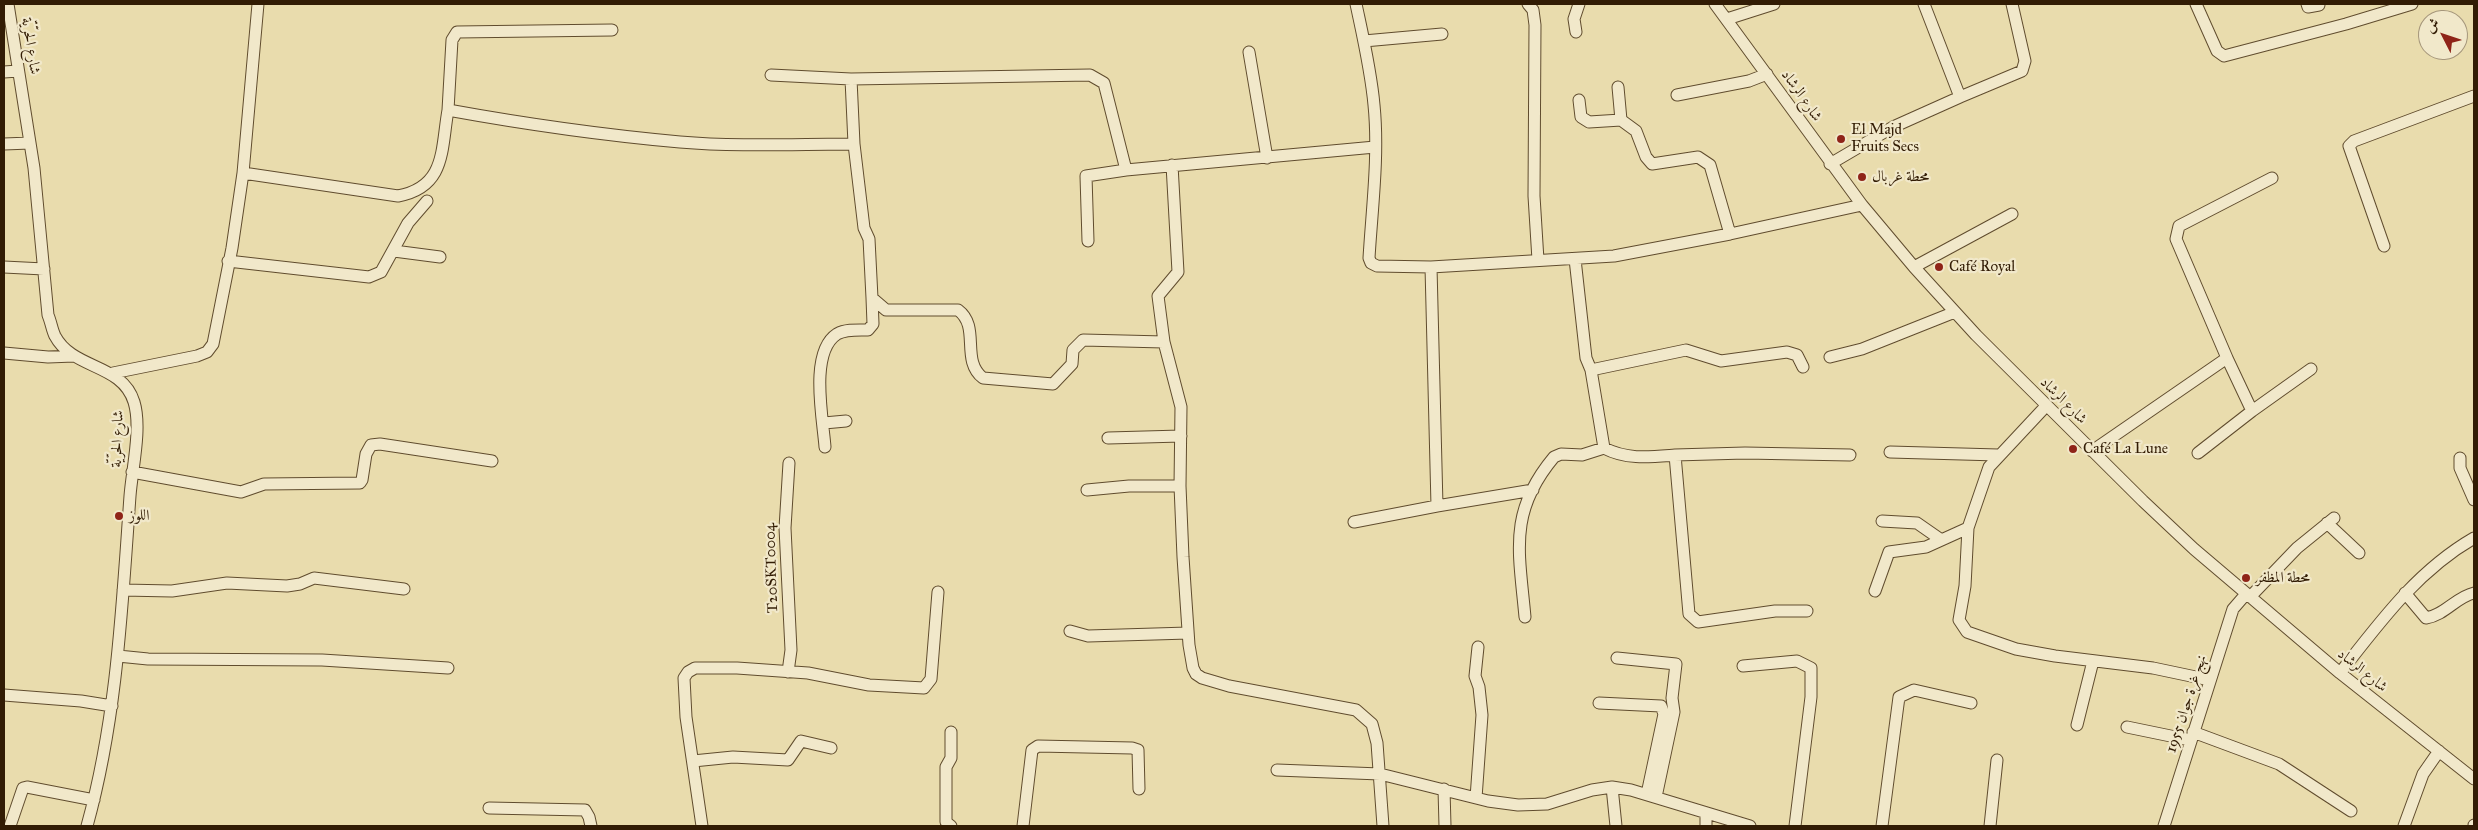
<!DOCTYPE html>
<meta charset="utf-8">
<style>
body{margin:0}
#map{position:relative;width:2478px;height:830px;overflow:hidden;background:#e9dcad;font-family:"IM FELL Great Primer",Amiri,serif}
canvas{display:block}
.frame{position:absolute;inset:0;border:5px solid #321c04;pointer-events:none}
.north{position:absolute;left:2418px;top:10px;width:50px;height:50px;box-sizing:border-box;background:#f1e8ca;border:1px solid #a5967b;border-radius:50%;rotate:311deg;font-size:14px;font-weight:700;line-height:20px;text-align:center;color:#321c04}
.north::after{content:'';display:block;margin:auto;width:18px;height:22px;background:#8f2418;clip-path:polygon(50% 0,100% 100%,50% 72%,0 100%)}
</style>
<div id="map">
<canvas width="2478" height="830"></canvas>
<div class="frame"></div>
<div class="north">ش</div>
</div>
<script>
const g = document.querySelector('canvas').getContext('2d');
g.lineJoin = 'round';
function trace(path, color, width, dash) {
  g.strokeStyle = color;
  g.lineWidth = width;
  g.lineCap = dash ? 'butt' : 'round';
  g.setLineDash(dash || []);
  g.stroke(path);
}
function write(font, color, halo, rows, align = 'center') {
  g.font = font + ' "IM FELL Great Primer",Amiri,serif';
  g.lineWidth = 4.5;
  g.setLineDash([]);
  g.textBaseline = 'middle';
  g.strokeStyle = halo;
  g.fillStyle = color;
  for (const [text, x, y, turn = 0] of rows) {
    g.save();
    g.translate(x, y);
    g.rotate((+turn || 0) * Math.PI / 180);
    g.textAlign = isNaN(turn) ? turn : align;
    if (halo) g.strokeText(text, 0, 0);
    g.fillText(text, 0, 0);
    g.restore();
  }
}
const minor = new Path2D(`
 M8 4 34 168 48 315C51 322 52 330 55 336 73 370 122 363 134 402 142 428 132 469 130 496 122 607 117 718 87 826
 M1356 4C1363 37 1371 71 1374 105 1379 155 1372 208 1369 258L1371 263 1377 266 1431 267 1614 256 1730 234 1862 205
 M1528 4 1533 10 1535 25 1534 196 1538 260
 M1715 4 1862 205 1914 267 1976 335 2143 501 2194 549 2340 673 2474 779
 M2196 4 2217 51 2224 56 2346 24 2412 4
 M2307 4 2308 7 2319 5
 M1727 19 1774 4
 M1576 32 1574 19 1579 4
 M1364 41 1442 34
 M1249 52 1267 158
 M4 72 18 71
 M771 75 851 79
 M1618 87 1621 120
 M1677 95 1749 81 1767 74
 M1960 97 2022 71 2025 61 2012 4
 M1579 100 1581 117 1589 122 1621 120 1636 131 1646 157 1652 164 1698 157 1710 165 1730 234
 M448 110 452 40 457 32 612 30
 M4 144 30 143
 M854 144 864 228 869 239 872 298 886 310H958C981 327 960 360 983 378L1053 384 1072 364 1073 350 1083 340 1164 342
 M1830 164 1893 127 1960 97 1924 4
 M1172 165 1178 272 1158 296 1164 342 1181 407 1180 486 1183 557 1189 645 1193 668 1196 674 1202 678 1229 686 1356 710 1372 724 1377 743 1383 826
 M243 173 258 4
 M1088 241 1086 176 1126 170
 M2384 246 2349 146 2354 141 2474 96
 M394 251 440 257
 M228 261 369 277 381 272 408 223 427 201
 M4 267 44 269
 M1431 267 1437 506 1533 490
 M1914 267 2012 214
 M4 353 48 357 74 356
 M1830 357 1862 349 1955 312
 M2227 358 2252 411 2311 369
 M1591 370 1686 350 1721 361 1787 352 1797 355 1803 367
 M113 373 197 356 207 352 213 344 232 248 243 173 398 196C446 187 441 150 448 110 525 124 602 135 680 142 738 147 796 144 854 144L851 79 1090 75 1104 83 1126 170 1375 147
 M824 423 846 421
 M1108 438 1181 436
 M825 447C823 419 809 352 837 334 846 329 858 330 868 330L873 324 872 298
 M1604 448C1627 460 1650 457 1675 455L1689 614 1698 622 1775 611H1807
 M2092 451 2227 358 2176 239 2179 226 2272 178
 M1890 452 1998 455
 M2198 453 2252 411
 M1675 455 1745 453 1850 455
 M2460 458V468L2474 500
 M132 472 241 492 264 484 360 483 362 480 366 454 371 445 380 444 492 461
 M1087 490 1129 486H1180
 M1882 521 1917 523 1940 539
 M1354 522 1437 506
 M2327 523 2359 553
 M1968 528 1965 586 1959 620 1967 632 2016 649 2055 656 2153 668 2210 680
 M123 590 172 591 227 583 287 586 300 584 314 578 404 589
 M1875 591 1889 552 1926 547 1968 528 1989 467 2046 406
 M2405 593 2426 618C2445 615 2456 597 2474 593
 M2250 597 2297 548 2334 518
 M1525 617C1519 551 1508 512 1554 457L1561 454 1582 455 1604 448 1591 370 1586 358 1575 259
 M1070 631 1088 636 1188 633
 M118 656 148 659 322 660 448 668
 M1617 658 1676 664 1672 698 1674 712 1656 797
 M1743 666 1797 661 1811 668V697L1795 826
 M788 672 791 650 785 528 789 463
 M2340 673C2380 622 2417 571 2474 538
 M4 695 81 701 112 706
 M1599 703 1661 706 1664 714 1647 794
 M2077 725 2093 661
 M2127 727 2190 740
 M2193 732 2279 764 2351 811
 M693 761 733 757 788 760 801 741 831 748
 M1277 770 1380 774 1488 801 1518 805 1547 804 1592 790 1612 787 1631 790 1750 826
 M1612 787 1616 826
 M1444 789 1445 826
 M1476 798 1482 715 1479 687 1475 676 1478 647
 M489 808 585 810 589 817 591 826
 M10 826 23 788 27 787 94 800
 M702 826 686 717 684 678 688 672 695 668H737L808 673 869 685 924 688 931 679 938 592
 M951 826 946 822V767L951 758V732
 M1023 826 1032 750 1038 746 1132 748 1138 750 1139 789
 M1706 826V813
 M1882 826 1899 697 1914 690 1971 703
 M1990 826 1997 760
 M2164 826 2233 609 2246 594
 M2404 826 2423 774 2439 751
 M2474 826V825`);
trace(minor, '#604c2e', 13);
trace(minor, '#f1e8ca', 11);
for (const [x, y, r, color] of [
 [1841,139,5,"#8f2418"],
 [1862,177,5,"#8f2418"],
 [1939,267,5,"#8f2418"],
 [2073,449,5,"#8f2418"],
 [119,516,5,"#8f2418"],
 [2246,578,5,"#8f2418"]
]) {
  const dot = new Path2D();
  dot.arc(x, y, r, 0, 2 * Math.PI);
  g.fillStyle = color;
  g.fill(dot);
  trace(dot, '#f1e8ca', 2);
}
write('15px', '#321c04', '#f1e8ca', [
 ["شارع الحرّيّة",30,46,81],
 ["شارع الرشاد",1801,96,55],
 ["شارع الرشاد",2063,401,45],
 ["شارع الحرّيّة",118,439,-88],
 ["T20SKT0004",772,568,-92],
 ["شارع الرشاد",2362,671,39],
 ["نهج غرة جوان 1955",2187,704,-72]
]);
write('15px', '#321c04', '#f1e8ca', [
 ["El Majd",1851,130],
 ["Fruits Secs",1851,147],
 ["محطة غربال",1872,177],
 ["Café Royal",1949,267],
 ["Café La Lune",2083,449],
 ["اللوز",129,516],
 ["محطة المظفر",2256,578]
], 'left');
</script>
